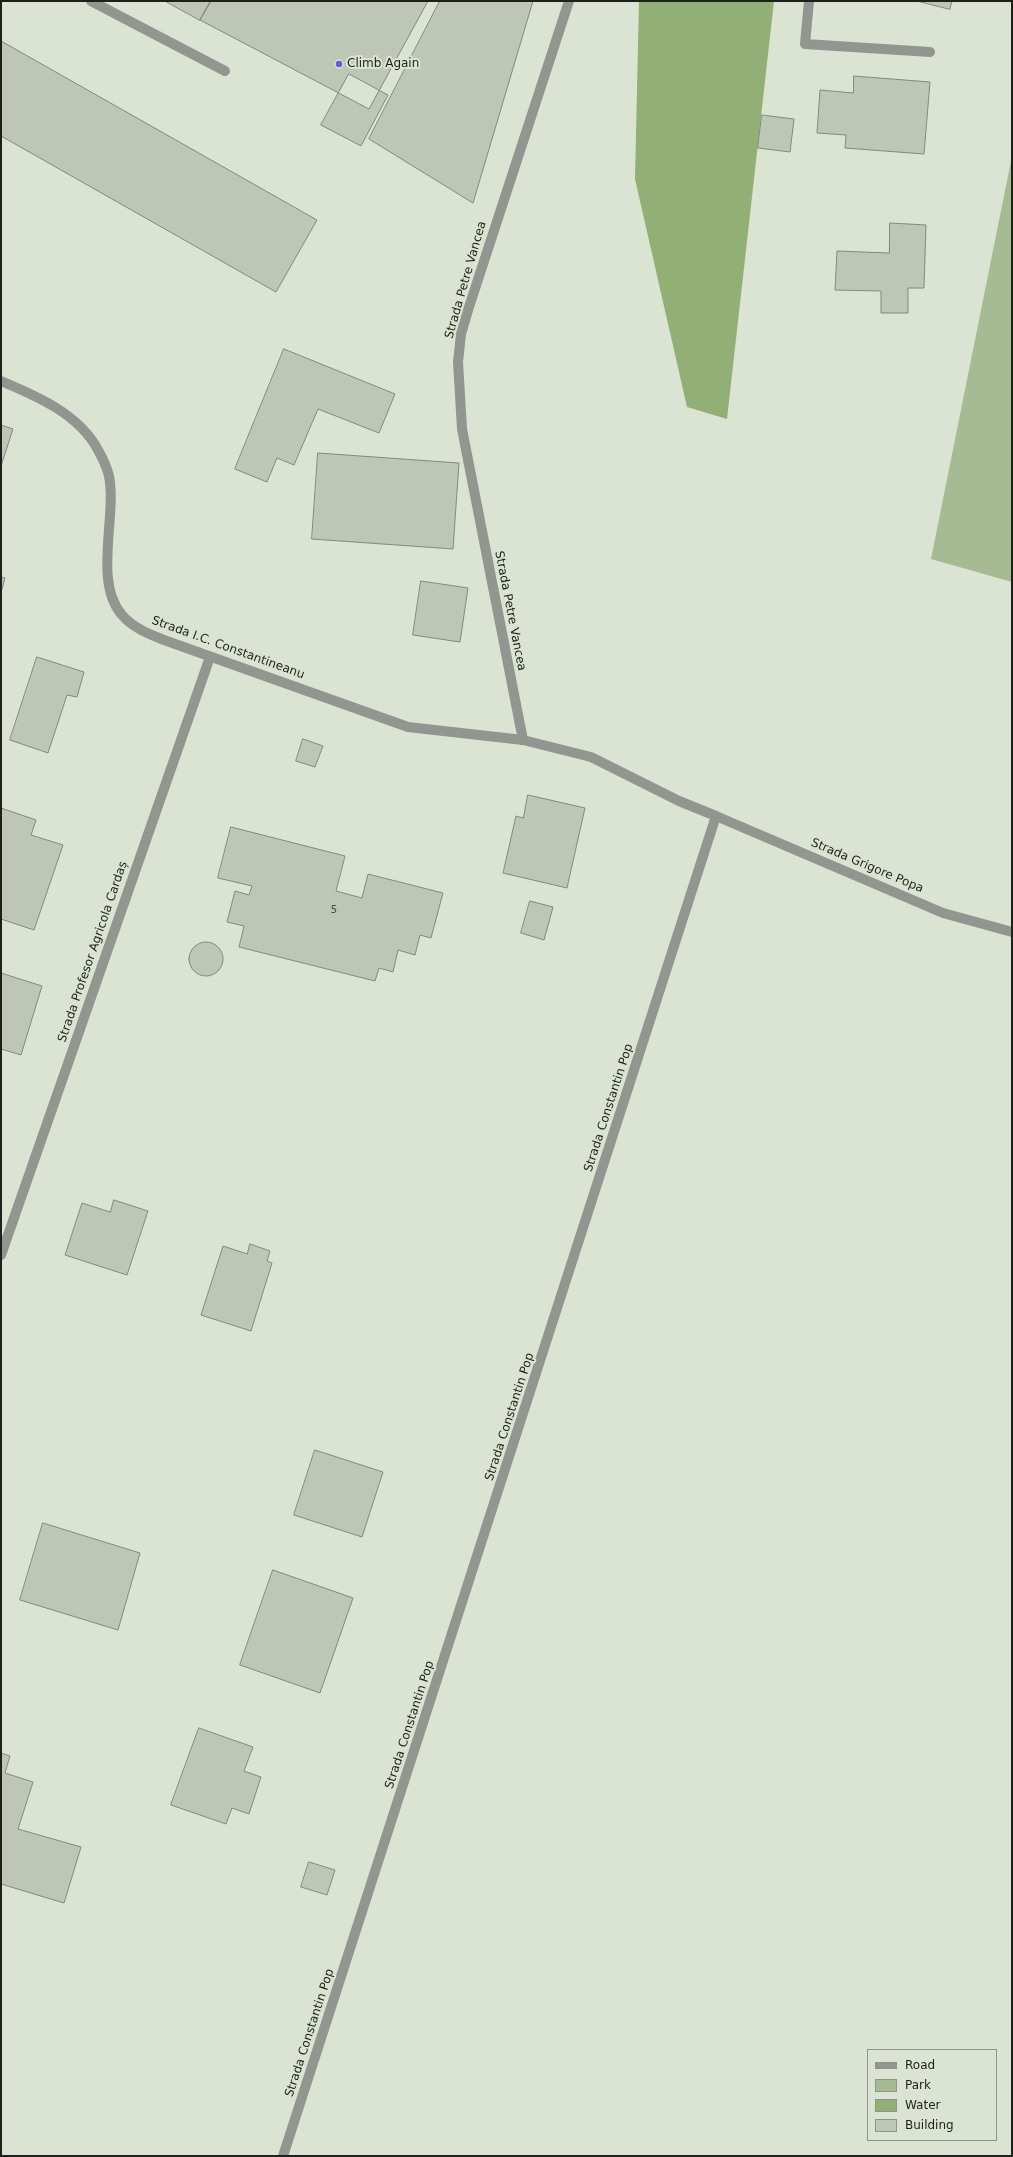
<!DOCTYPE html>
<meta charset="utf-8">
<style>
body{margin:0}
#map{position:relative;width:1013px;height:2157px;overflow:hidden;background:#dbe3d3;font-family:"DejaVu Sans",sans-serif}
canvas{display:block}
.frame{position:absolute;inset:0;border:2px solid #1e211b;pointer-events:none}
.legend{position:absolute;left:867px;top:2049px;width:130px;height:92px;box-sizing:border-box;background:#dbe3d3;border:1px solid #8f9589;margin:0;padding:5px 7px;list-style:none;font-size:12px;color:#1e211b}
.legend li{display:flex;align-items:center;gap:8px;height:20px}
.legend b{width:20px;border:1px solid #8f9589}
</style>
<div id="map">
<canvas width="1013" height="2157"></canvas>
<div class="frame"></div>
<ul class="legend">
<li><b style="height:5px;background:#92968f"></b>Road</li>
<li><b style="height:11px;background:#a6ba94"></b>Park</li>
<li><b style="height:11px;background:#92af75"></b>Water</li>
<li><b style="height:11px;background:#bec6b6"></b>Building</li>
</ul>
</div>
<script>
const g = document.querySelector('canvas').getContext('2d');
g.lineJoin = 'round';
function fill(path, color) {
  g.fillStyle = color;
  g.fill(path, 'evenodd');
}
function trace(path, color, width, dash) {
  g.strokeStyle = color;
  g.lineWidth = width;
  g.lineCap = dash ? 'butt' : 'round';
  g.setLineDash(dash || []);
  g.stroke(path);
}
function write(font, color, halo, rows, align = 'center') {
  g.font = font + ' "DejaVu Sans",sans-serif';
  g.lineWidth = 4;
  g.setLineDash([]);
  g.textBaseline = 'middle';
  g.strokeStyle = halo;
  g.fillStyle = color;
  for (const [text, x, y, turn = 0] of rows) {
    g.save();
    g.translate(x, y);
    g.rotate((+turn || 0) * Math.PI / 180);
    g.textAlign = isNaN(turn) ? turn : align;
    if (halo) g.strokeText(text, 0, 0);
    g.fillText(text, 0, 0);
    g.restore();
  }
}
fill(new Path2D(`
 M1012 156V582L931 559Z`), '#a6ba94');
fill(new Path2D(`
 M639 1H774L727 419 687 407 635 179Z`), '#92af75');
const building = new Path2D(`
 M165 1H211L200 20Z
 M211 1H428L369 109 200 20Z
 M440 1H533L473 203 369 139Z
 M917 1H952L950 9Z
 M1 41 317 220 276 292 1 136Z
 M349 74 388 95 361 146 321 125Z
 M854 76 930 82 924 154 845 148 846 135 817 133 820 90 853 93Z
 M762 115 794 119 790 152 758 148Z
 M890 223 926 225 924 288H908V313H881V291L835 290 837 251 889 253Z
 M284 349 395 394 379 433 318 409 294 465 277 458 267 482 235 469Z
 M1 425 13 429 1 466Z
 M318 453 459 463 453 549 312 539Z
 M1 577 5 578 1 593Z
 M421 581 468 588 460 642 413 635Z
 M37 657 84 672 77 697 67 695 48 753 10 740Z
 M303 739 323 746 315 767 296 761Z
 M528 795 585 808 567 888 503 873 516 816 523 818Z
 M1 808 36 820 31 835 63 845 34 930 1 919Z
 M231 827 345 856 336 891 362 898 368 874 443 893 431 938 420 935 415 955 398 950 393 972 379 968 375 981 239 947 244 926 227 922 235 891 249 895 252 886 218 878Z
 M530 901 553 907 544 940 521 933Z
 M189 959a17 17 0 1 1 34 0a17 17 0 1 1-34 0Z
 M1 973 42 986 21 1055 1 1049Z
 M114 1200 148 1211 127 1275 65 1255 82 1203 110 1212Z
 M250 1244 270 1251 267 1261 272 1263 251 1331 201 1315 223 1246 247 1254Z
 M315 1450 383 1472 362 1537 294 1515Z
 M43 1523 140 1553 118 1630 20 1600Z
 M273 1570 353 1598 320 1693 240 1665Z
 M199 1728 253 1747 244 1771 261 1777 249 1814 232 1808 226 1824 171 1805Z
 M1 1753 10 1756 5 1773 33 1782 18 1829 81 1847 64 1903 1 1884Z
 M309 1862 335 1870 327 1895 301 1887Z`);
fill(building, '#bec6b6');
trace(building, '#828a7b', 1);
trace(new Path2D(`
 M91 1 225 71
 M809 1 805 44 930 52
 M523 740 462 429 458 362 461 334 469 307 569 1`), '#92968f', 10);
trace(new Path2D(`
 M1 381C37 396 79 414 98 450 102 457 107 468 109 476 117 517 93 582 122 615 133 628 149 634 164 640L408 727 523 740 591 757 679 801 716 816 283 2156
 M716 816 943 913 1012 932
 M1 1255 210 657`), '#92968f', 10);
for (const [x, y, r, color] of [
 [339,64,4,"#605dd6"]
]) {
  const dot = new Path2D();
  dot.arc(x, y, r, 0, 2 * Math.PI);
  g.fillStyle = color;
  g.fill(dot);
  trace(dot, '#dbe3d3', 1.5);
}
write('10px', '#464a42', null, [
 ["5",334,910]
]);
write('12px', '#1e211b', '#dbe3d3', [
 ["Climb Again",347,64]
], 'left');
write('12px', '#1e211b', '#dbe3d3', [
 ["Strada Petre Vancea",466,280,-74],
 ["Strada Petre Vancea",510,611,79],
 ["Strada I.C. Constantineanu",228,648,20],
 ["Strada Grigore Popa",867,866,23],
 ["Strada Profesor Agricola Cardaș",93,952,-71],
 ["Strada Constantin Pop",609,1108,-72],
 ["Strada Constantin Pop",510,1417,-72],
 ["Strada Constantin Pop",410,1725,-72],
 ["Strada Constantin Pop",310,2033,-72]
]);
</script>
